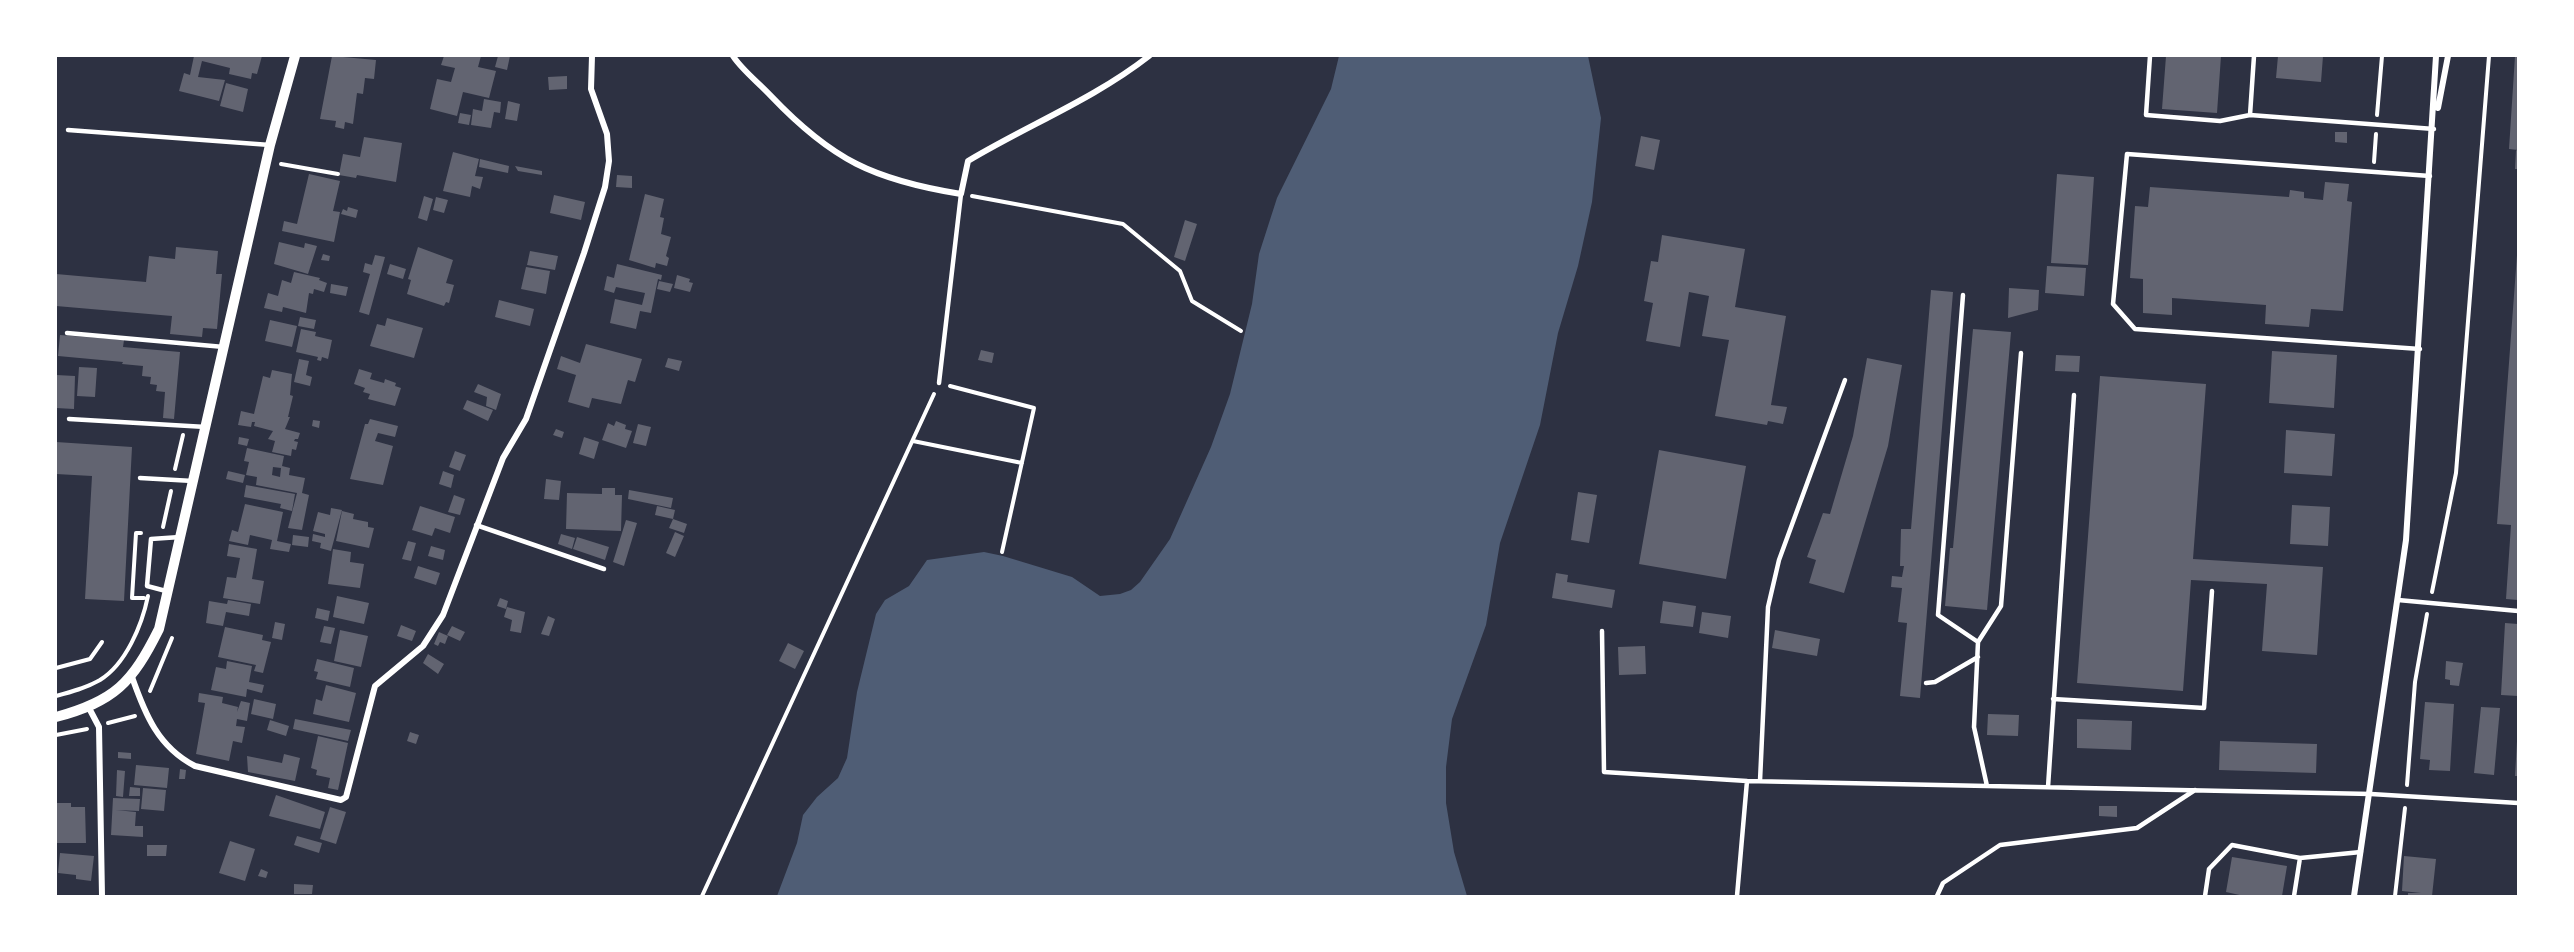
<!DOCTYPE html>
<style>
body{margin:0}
#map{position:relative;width:2574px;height:952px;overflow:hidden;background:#2d3142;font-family:"DejaVu Sans",sans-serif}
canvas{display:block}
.frame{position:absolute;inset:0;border:57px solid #fff;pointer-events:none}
</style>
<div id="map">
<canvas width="2574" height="952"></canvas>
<div class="frame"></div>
</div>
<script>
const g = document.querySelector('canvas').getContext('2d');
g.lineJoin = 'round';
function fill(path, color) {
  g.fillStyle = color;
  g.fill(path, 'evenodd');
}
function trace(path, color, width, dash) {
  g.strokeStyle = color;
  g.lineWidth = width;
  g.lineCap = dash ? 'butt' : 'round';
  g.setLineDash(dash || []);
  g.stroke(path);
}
fill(new Path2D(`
 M1339 56H1588L1601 118 1592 202 1578 266 1558 333 1540 425 1500 543 1486 625 1452 719 1446 767V803L1454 852 1467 896H777L797 843 803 815 817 797 838 778 847 758 857 692 876 614 885 600 909 586 927 560 984 552 1003 556 1072 577 1100 596 1120 594 1131 590 1140 582 1170 539 1211 447 1230 394 1252 304 1259 254 1277 198 1331 89Z`), '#4f5d75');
fill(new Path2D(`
 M194 56H262L257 74 252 73 251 79 229 74 230 68 202 61 198 77 225 80 219 101 179 91 184 73 190 75Z
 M332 56 376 60 374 79 365 78 363 94 357 93 353 124 345 122 344 129 335 127 336 121 320 119Z
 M444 56H481L478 67 496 71 489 98 463 92 457 116 430 109 437 79 451 82 455 68 441 65Z
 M498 56H510L507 70 495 67Z
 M2166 56H2221L2217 113 2162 109Z
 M2278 56H2323L2321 82 2276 78Z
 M2515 56H2518V150L2509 149Z
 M567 76V89L549 90 548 77Z
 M226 83 248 89 243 112 220 106Z
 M484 99 501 102 500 113 494 112 491 128 471 125 473 109 482 111Z
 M508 101 520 104 517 121 505 119Z
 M460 113 471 115 469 125 458 123Z
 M2335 132H2347V143L2335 142Z
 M1641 136 1660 140 1654 170 1635 166Z
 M364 137 402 143 396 182 357 175 356 178 339 175 343 154 360 157Z
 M2516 150 2518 151V169H2515Z
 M453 152 479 159 475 176 483 177 480 189 472 186 470 197 443 191Z
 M480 159 509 166 508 173 479 167Z
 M515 166 542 171V175L518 171Z
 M309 174 340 181 333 211 340 212 334 242 282 231 284 221 297 224Z
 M2057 174 2094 177 2088 265 2051 263Z
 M617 175 632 176V188L616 187Z
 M2325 182 2349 184 2347 201 2352 202 2343 311 2311 309 2309 327 2265 324 2266 305 2172 298V315L2143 313V279L2130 278 2135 206 2148 207 2150 187 2289 197 2290 190 2304 192V198L2323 200Z
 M645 194 664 199 660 217 664 218 661 234 671 237 666 256 669 258 667 266 656 263 655 268 629 260Z
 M554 195 585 202 581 220 550 213Z
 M424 196 433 199 427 221 418 218Z
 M436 197 448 200 444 213 433 210Z
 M348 207 358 210 356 218 341 214 343 209 347 211Z
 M1185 220 1197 224 1185 261 1174 257Z
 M1662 235 1745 249 1735 307 1786 316 1771 405 1787 407 1783 424 1768 421 1767 425 1715 416 1729 340 1702 336 1709 296 1689 292 1680 347 1646 341 1653 303 1644 301 1651 261 1658 262Z
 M279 242 304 248 305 243 317 246 308 274 274 264Z
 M176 247 218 251 216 274H222L217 329 203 328 202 337 170 334 172 316 56 306V274L146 282 149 256 175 259Z
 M418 247 453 260 446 283 454 285 449 303 446 302 444 306 407 294 411 280 408 279Z
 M530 251 558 256 555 270 527 265Z
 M323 254 330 256 329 261 321 260Z
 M375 255 385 257 369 315 359 312 370 274 363 272 365 263 372 265Z
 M2517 255H2518V600L2506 599 2511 525 2497 524Z
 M390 264 406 269 403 279 387 274Z
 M617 264 662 275 661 280 658 279 651 313 640 311 636 329 610 323 615 299 642 305 645 293 616 287 614 293 604 290 607 276 614 278Z
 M2047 266 2086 268 2084 296 2045 293Z
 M526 267 550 271 546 294 521 289Z
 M294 272 320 278 319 280 327 283 324 292 314 289 313 294 309 293 306 313 283 307 282 312 264 308 268 293 278 296 282 280 291 283Z
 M677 275 690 279 689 282 693 283 690 292 674 288Z
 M659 281 673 284 670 292 657 289Z
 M331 284 348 287 346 296 330 293Z
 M2009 288 2039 290 2038 310 2008 318Z
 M1931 290 1953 292 1920 698 1900 696 1907 623 1898 622 1902 588 1891 587 1892 576 1902 577 1904 566H1900L1901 529H1911Z
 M499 300 534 309 530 326 495 317Z
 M300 317 316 320 314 329 298 326Z
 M387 318 423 328 414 358 370 346 377 324 385 326Z
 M270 320 297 326 292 347 265 341Z
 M301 329 316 332 315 336 332 340 328 359 322 357 321 361 317 360 318 357 296 352Z
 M1973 329 2011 332 1987 610 1945 606 1950 548H1953Z
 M60 335 124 340 123 347 180 352 174 419 163 418 165 392 156 391 157 385 150 384 151 377 142 376 143 366 122 364 123 362 58 356Z
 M586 344 642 359 635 382 628 380 621 404 592 398 589 408 568 402 576 375 557 369 561 356 580 363Z
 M981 350 994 353 992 363 978 360Z
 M2272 351 2337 355 2334 408 2269 403Z
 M2056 355 2080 356 2079 372 2055 371Z
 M668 358 682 361 679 371 665 367Z
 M1867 358 1902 365 1888 446 1844 593 1809 583 1816 560 1807 557 1823 513 1830 514 1853 436Z
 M299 359 309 361 306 375 312 377 310 386 294 382Z
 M79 367 97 368 95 397 77 396Z
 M359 369 372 373 370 379 384 383 385 379 396 383 395 386 401 388 395 406 368 399 370 394 363 392 365 388 354 384Z
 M272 370 292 374 290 395 293 396 288 417H290L285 429 300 433 298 439H295L294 441 298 442 296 450 292 449 291 456 272 452 275 441 268 439 273 431 254 426 255 422H252L251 427 238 425 241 411 254 414 263 376 270 378Z
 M56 375 75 376 74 409 56 408Z
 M2100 376 2206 384 2193 559 2323 567 2317 655 2262 651 2267 584 2191 580 2183 691 2077 683Z
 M478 384 501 394 496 410 486 406 487 397 474 392Z
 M467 400 493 410 488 421 463 409Z
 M370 419 398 426 395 437 378 433 375 441 393 446 383 485 350 479 365 424H368Z
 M313 420 320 421 319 428 312 426Z
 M616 421 626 425 625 429 632 431 626 448 602 440 608 423 614 426Z
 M638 424 651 427 646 446 633 443Z
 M556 429 564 432 562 438 553 435Z
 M2286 430 2335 434 2332 476 2284 473Z
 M239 437 249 439 247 446 238 444Z
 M584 437 599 442 594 459 579 454Z
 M56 442 132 447 124 601 85 599 92 476 56 474Z
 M247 448 284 456 282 466 290 468 289 475 305 478 302 493 309 495 302 530 288 528 297 493 256 485 257 477 246 475 249 462 244 461ZM273 467 281 468 280 477 272 475Z
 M1659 450 1746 466 1726 579 1639 564Z
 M455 451 466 455 460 471 449 467Z
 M228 471 245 475 243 483 226 479Z
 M443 471 454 475 451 488 439 484Z
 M546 479 561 481 559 500 544 499Z
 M246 485 295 494 292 511 280 508 281 504 244 497Z
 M602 488H615V495H622L621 531 566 529 567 493 602 494Z
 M629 490 673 498 671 508 628 499Z
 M1578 492 1597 495 1589 543 1571 540Z
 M454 495 465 499 460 515 448 512Z
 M245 504 283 512 277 541 291 544 289 552 270 549 272 540 250 535 248 545 229 541 232 530 238 532Z
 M2292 505 2330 507 2328 546 2290 544Z
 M420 506 455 517 450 533 435 528 432 536 412 530Z
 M657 506 675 510 673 519 655 515Z
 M331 508 342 510 331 551 320 548 321 543 312 541 313 534 325 537V534L313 531 318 512 330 515Z
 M342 511 354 514 353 519 368 522V527L374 528 369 548 336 541Z
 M673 519 687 524 684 533 669 528Z
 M626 520 637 523 624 566 613 562Z
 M675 532 684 536 675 557 666 553Z
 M561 534 575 538 572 549 558 544Z
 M293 535 309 537 308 547 292 545Z
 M577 537 609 547 605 560 573 549Z
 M408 541 416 543 411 561 402 559Z
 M229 544 257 549 252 579 264 581 260 604 223 598 227 577 236 578 240 558 227 556Z
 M431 546 445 550 443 560 428 556Z
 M333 549 351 552 350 562 364 564 360 588 328 584Z
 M418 566 440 573 436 585 414 578Z
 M1556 573 1568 575 1567 582 1615 590 1612 608 1552 598Z
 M337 596 369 603 364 624 333 617Z
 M500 598 508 601 506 609 497 606Z
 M228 600 251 604 249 616 226 612 223 626 206 623 209 601 227 604Z
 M1663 601 1696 606 1693 627 1660 623Z
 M507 607 525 612 521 633 510 631 512 620 504 617Z
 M317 608 330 611 328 621 315 618Z
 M1702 612 1731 616 1728 638 1699 633Z
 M548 616 555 619 549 636 541 634Z
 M275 622 285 624 282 640 272 638Z
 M2505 623 2518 624V696L2501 695Z
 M401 625 416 631 412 641 397 636Z
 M324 626 335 628 331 644 320 642Z
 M452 626 465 632 460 641 447 635Z
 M225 627 263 635 262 640 271 642 263 673 254 671 256 665 218 657Z
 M340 630 368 636 361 667 334 661Z
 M1775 630 1820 639 1817 656 1772 648Z
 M439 632 448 636 445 644 440 642 438 646 434 644Z
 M788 643 804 651 795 669 779 661Z
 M1645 646 1646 674 1619 675 1618 647Z
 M428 654 444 664 438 674 423 663Z
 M317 659 354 668 350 687 316 679 318 672 314 671Z
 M227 661 252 666 249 682 264 685 262 693 247 689 246 697 211 690 216 667 226 669Z
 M2446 661 2463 663 2459 686 2450 685V680L2445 679Z
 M326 685 356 693 349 722 313 714 316 699 322 701Z
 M199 693 223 697 222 703 238 707 237 712 241 701 250 703 247 721 237 719 236 726 245 727 242 743 233 741 229 761 196 754 205 703 198 702Z
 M254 699 276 704 273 719 251 714Z
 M2425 702 2454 704 2450 771 2429 770 2430 760 2420 759Z
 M2481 707 2500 708 2494 775 2474 773Z
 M1988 714 2019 715 2018 736 1987 735Z
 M295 719 351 730 348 741 293 729Z
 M2077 719 2132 721 2131 750 2077 748Z
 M270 720 289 726 286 736 267 730Z
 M410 732 419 735 416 744 407 741Z
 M318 736 348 743 338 790 328 788 330 778 316 775 317 770 311 768Z
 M2220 741 2317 744 2316 773 2219 770Z
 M2517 741H2518V776H2515Z
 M118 752 131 753V759L118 758Z
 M284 754 300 758 295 781 248 772 247 756 282 763Z
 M136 765 169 768 167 788 134 785Z
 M180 769 186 770 185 779H179Z
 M117 770 125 771 123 797 116 796Z
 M130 787 140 788V796H129Z
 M143 788 166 790 164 811 141 809Z
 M276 795 325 812 320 829 269 816Z
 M113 798 140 799 139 811 116 810 136 812 135 826H143V837L111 835Z
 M56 803H71V807H85L86 843H56Z
 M2099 806H2117V817L2099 816Z
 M330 807 346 812 336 844 320 839Z
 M297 836 322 843 319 853 294 845Z
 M230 841 255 849 245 881 219 873Z
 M147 845H167L166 856H147Z
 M60 853 94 856 91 881 76 879V875L58 873Z
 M2404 856 2436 859 2432 896H2408V893H2421L2402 891Z
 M2232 857 2287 866 2282 896H2244L2226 892Z
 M261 869 268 872 266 878 258 876Z
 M294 884 313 885 312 894H294Z`), '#626471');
trace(new Path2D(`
 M2377 115 2382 56
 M2374 162 2376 134
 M281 164 338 174
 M972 196 1123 224 1180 271 1192 301 1241 331
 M950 386 1034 408 1002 552
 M913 441 1022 463
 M175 469 183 435
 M163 527 171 491
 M141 533H136L132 598H144
 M2432 592 2456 473 2489 56
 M56 668 90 659 102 642
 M150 691 172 638
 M56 696C71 692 86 688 100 680 126 664 142 625 148 596
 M108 723 135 716
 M56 735 87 729
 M2407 785 2415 682 2427 614
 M702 896 934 394
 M2395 896 2405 808`), '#fff', 4);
trace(new Path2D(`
 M2150 56 2146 115 2220 121 2250 115 2434 129
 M2250 115 2254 56
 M68 130 270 145
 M1963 295 1938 615 1978 642
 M67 333 224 347
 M2420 349 2135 329 2113 304 2127 154 2430 176
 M939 383 961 194
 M69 419 206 427
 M140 478 193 481
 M476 525 604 569
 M166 591 147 586 151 539 180 537
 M2398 600 2518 611
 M1602 631 1604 772 1747 781
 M1926 683 1935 682 1978 657
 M2053 699 2204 708 2212 591
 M1760 781 1768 607 1779 560 1845 380
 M1987 786 1974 727 1978 642 2001 606 2021 353
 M2048 787 2074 395
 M1737 896 1747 781 2371 794 2518 803
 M1937 896 1943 883 2000 845 2137 828 2195 790
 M2205 896 2209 869 2232 845 2300 858
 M2294 896 2300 858 2361 852`), '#fff', 4.5);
trace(new Path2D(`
 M733 56C742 70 759 83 771 96 832 160 874 180 961 194L968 161C1028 125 1094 99 1149 56
 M2438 108 2448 56
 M132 677C145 714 158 747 195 766L341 800 346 797 375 686 423 646 443 615 503 458 526 419 584 253 605 187 609 161 607 134 591 89 592 56
 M89 708 99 727 102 896
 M2354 896 2406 540 2436 56`), '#fff', 6);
trace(new Path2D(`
 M56 717C115 701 132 683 159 629L270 145 295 56`), '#fff', 10);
</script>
